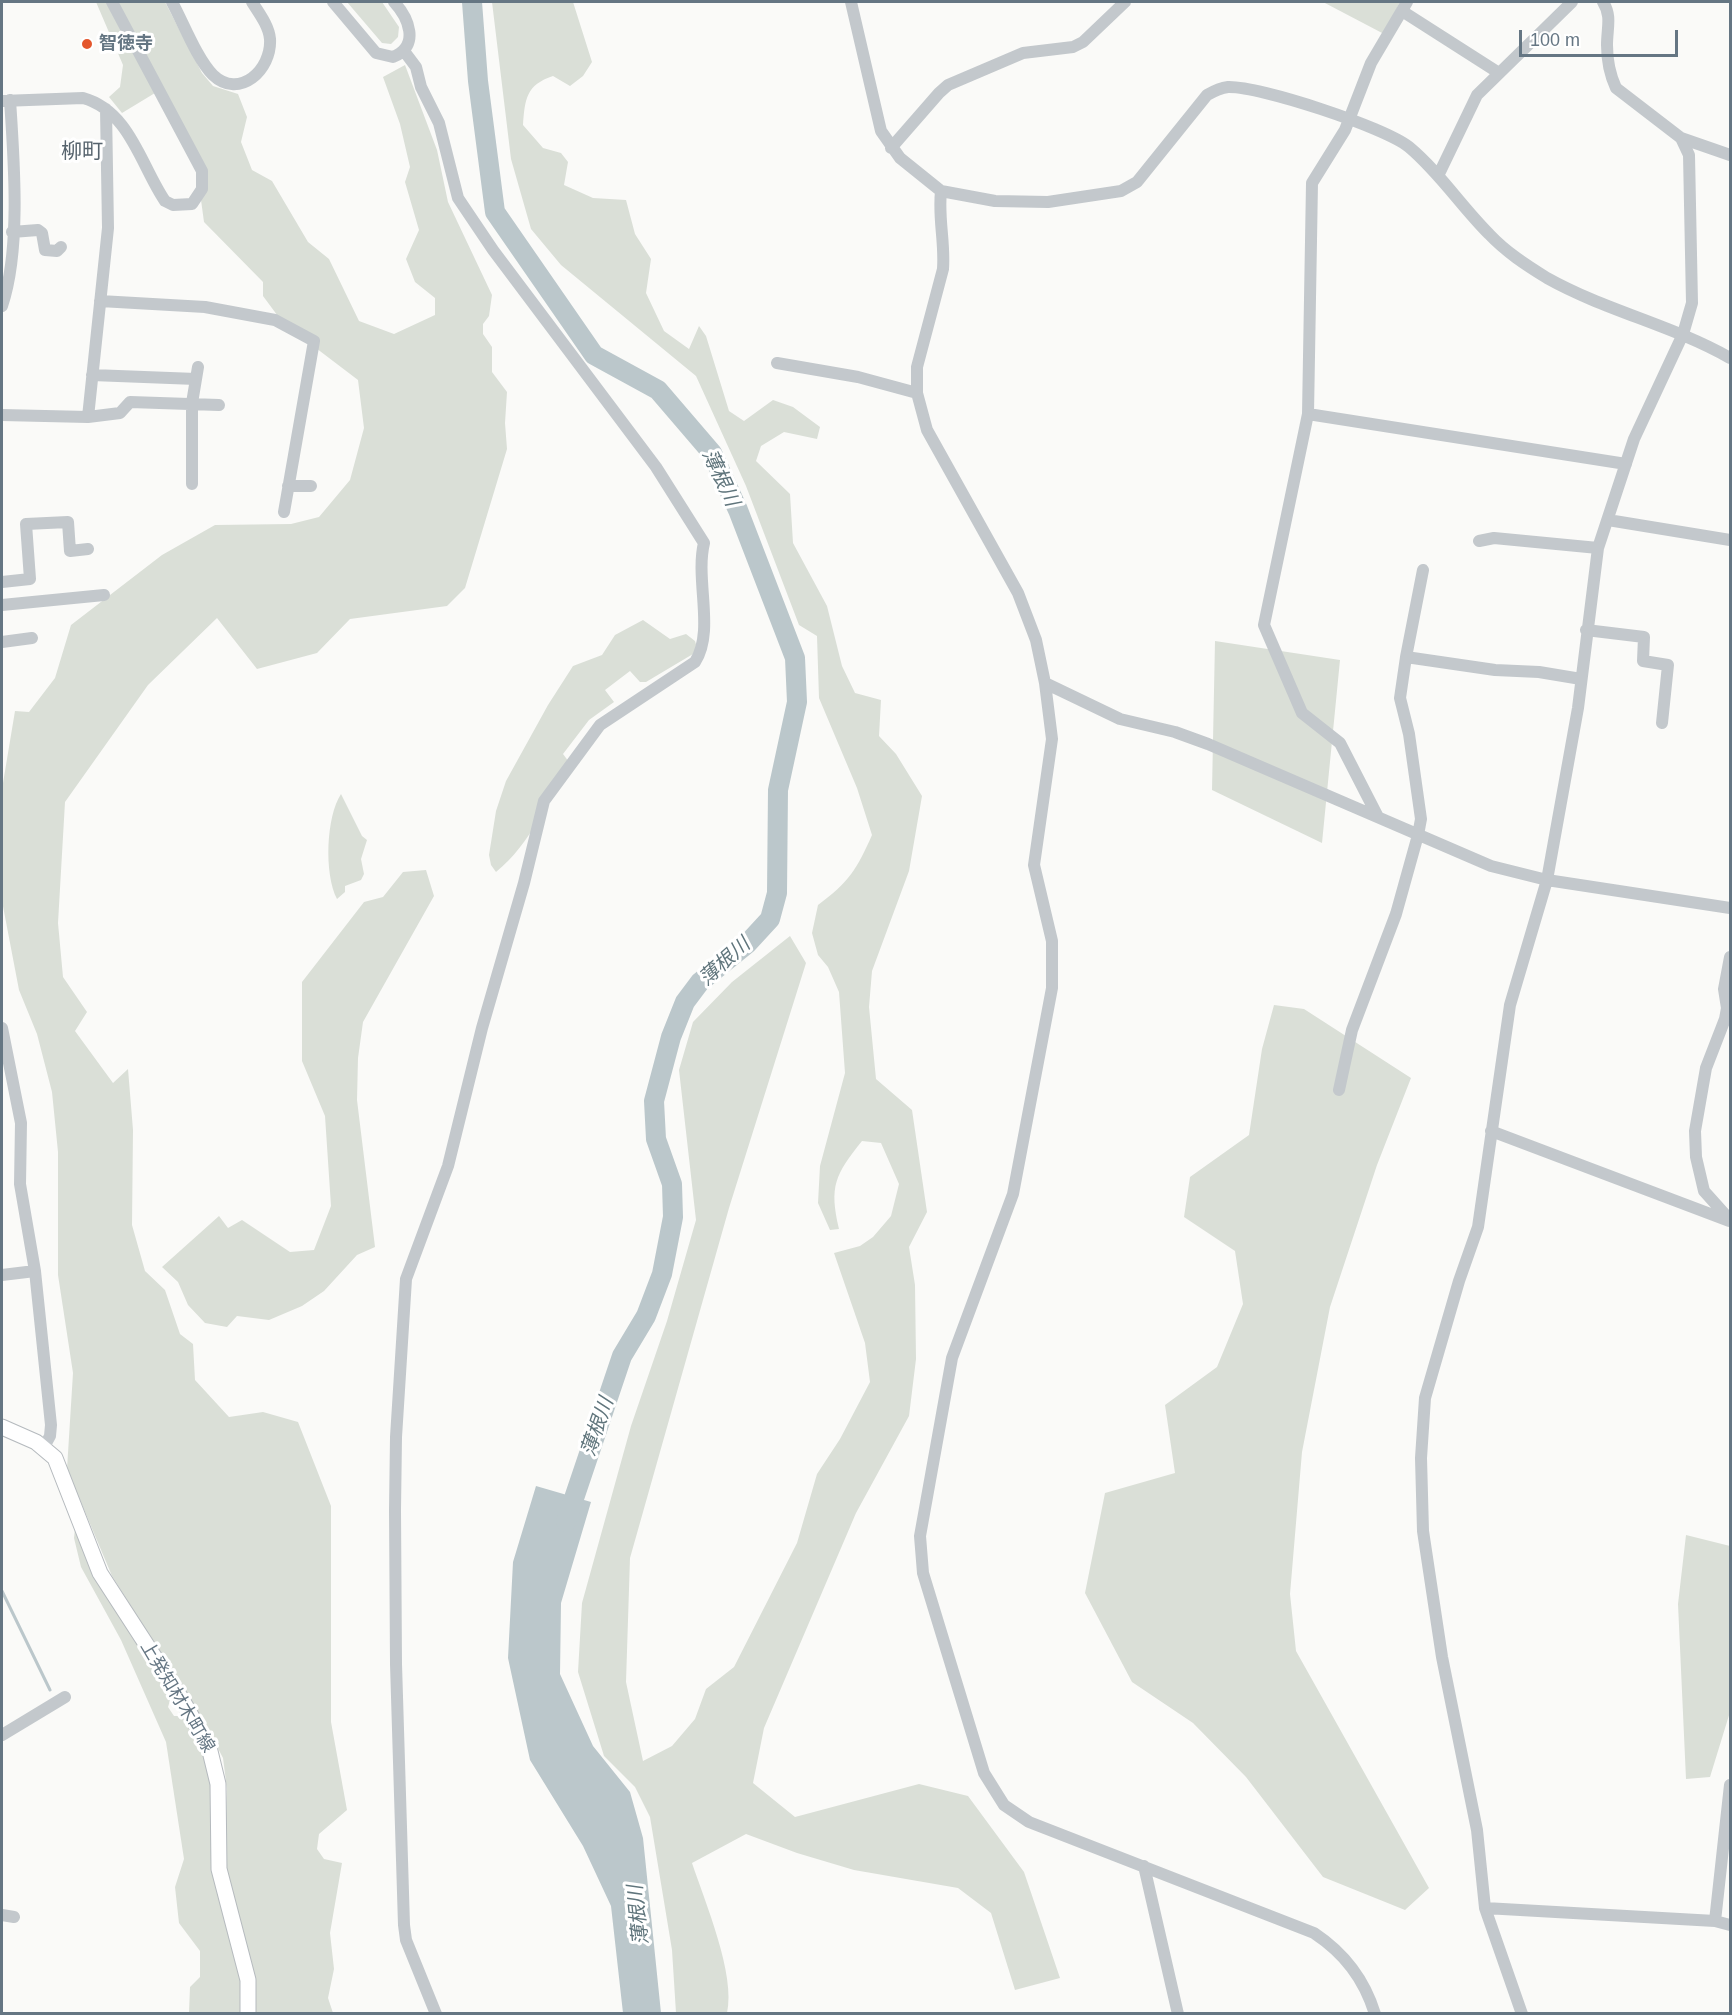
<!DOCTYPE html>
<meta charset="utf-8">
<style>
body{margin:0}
#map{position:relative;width:1732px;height:2015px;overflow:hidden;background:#fafaf8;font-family:Helvetica,sans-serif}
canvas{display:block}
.frame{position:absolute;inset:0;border:3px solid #657683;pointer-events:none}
.scale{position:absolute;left:1519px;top:30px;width:159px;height:27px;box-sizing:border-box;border:3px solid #657683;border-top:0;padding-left:8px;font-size:18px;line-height:21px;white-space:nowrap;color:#657683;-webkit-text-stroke:4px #fff;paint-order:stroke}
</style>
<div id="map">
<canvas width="1732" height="2015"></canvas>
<div class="frame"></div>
<div class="scale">100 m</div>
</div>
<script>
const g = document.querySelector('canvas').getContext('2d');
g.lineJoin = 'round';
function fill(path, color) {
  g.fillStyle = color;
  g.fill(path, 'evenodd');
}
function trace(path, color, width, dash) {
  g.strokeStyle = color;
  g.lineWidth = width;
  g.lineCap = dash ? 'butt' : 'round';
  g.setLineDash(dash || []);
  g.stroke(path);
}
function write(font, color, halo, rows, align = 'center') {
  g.font = font + ' Helvetica,"Noto Sans JP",sans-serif';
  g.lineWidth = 6;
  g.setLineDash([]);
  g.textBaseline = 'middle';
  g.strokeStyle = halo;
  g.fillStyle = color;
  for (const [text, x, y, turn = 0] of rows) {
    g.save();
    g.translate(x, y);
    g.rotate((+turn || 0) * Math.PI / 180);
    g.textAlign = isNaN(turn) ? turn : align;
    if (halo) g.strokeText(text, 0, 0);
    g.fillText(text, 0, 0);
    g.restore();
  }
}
fill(new Path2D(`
 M96 2H107L155 93 122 113 109 97 120 87 123 65Z
 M117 2H165L202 73 213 86 238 94 247 117 241 142 252 170 272 181 308 242 329 259 359 321 394 334 435 315V298L415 282 406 259 419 230 405 182 410 167 400 124 383 77 405 65 437 150 448 202 492 295 489 316 483 324V334L492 347V372L507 392 505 423 507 449 465 588 447 606 350 619 317 653 257 669 217 618 148 685 65 802 58 923 63 977 87 1012 75 1031 113 1083 128 1069 133 1130 132 1225 145 1271 165 1290 180 1334 193 1344 195 1380 229 1417 263 1412 298 1422 331 1506V1722L347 1810 319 1834 317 1849 324 1859 342 1863 330 1933 334 1969 328 1998 333 2013H255L247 1951 225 1867 227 1789 223 1758 207 1727 112 1576 67 1469 73 1373 58 1275V1152L52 1092 37 1034 19 990 2 901V789L15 711 29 712 55 678 71 625 162 555 215 525 291 524 319 517 350 480 364 428 358 380 283 323 263 296V282L204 222 201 200 206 192Z
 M347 2H382L399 27 398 37 391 44 382 43Z
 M492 2H573L592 62 583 76 570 86 553 76C526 85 525 99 523 125L543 148 561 153 568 162 564 185 593 198 626 200 635 234 651 259 646 293 664 331 689 349 699 326 706 336 729 411 744 421 773 400 793 407 820 427 817 439 784 432 761 446 756 461 790 494 793 543 827 606 842 666 855 693 881 700 879 736 896 754 922 796 909 871 872 971 869 1007 876 1079 912 1110 927 1212 909 1247 915 1285 916 1359 909 1416 856 1513 764 1728 753 1783 795 1817 919 1784 968 1796 1024 1872 1060 1978 1015 1990 991 1913 958 1888 854 1870 797 1853 746 1834 692 1863C705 1902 736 1975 727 2013H676L672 1950 650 1817 635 1787 604 1756 578 1672 582 1603 631 1426 667 1321 696 1220 679 1070 693 1022 732 982 790 936 806 963 729 1208 630 1558 626 1682 643 1761 672 1746 695 1719 706 1689 734 1667 797 1543 817 1474 840 1439 870 1382 865 1343 834 1253 860 1246 873 1237 891 1216 899 1184 881 1143 862 1141C835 1175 829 1186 839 1229L830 1230 818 1203 820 1166 845 1073 839 992 828 967 818 955 812 933 818 905C849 882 857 869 872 835L857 788 819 698 817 636 799 625 746 486 696 376 561 265 531 229 511 159Z
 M1323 2H1400L1384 34Z
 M643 620 670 639 686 634 695 641 698 651 646 682H640L630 671 605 690 614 702 589 720 563 754 569 762C548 800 531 844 496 872L491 865 489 855 496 811 506 781 548 705 573 666 602 655 615 635Z
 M1215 641 1340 660 1322 843 1212 790Z
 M341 794 362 836 367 840 361 859 364 874 361 880 345 886V892L337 899C324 874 326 817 341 794Z
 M426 870 434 896 363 1022 358 1058 357 1100 375 1247 357 1255 324 1291 302 1306 269 1320 237 1316 227 1327 205 1323 188 1305 178 1282 162 1267 219 1216 228 1228 242 1220 290 1252 314 1250 331 1206 325 1116 302 1061V982L364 902 383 897 403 872Z
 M1274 1005 1304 1009 1411 1078 1377 1165 1330 1307 1302 1452 1290 1594 1296 1651 1429 1888 1405 1910 1323 1877 1246 1777 1193 1723 1132 1682 1085 1593 1105 1493 1175 1473 1165 1405 1217 1367 1243 1304 1235 1251 1184 1217 1190 1177 1249 1135 1262 1049Z
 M75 1528 172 1694 168 1707 174 1716H186L198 1735 213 1780 226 1917 230 1943 240 1965 241 2013H189L190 1987 200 1977V1951L179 1923 175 1887 184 1859 166 1742 121 1640 81 1567 74 1538Z
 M1686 1535 1730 1546V1712L1710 1777 1686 1779 1678 1604Z`), '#dadfd7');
fill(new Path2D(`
 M536 1486 591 1502 561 1603 560 1674 593 1746 630 1792 643 1838 661 2013H623L611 1906 583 1846 530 1760 508 1658 513 1562Z`), '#bbc7cb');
trace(new Path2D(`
 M2 1591 50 1690`), '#bbc7cb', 3);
trace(new Path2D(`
 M472 2 478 81 495 212 594 355 658 390 712 453 738 510 795 658 797 702 778 790 777 893 770 919 747 944 700 982 685 1002 671 1037 654 1101 656 1139 672 1184 673 1217 662 1274 646 1316 622 1356 566 1522`), '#bbc7cb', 20);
const major = new Path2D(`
 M2 1427 36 1442 55 1458 100 1573 181 1698 209 1747 218 1784 219 1869 248 1980V2014`);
trace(major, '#b5babe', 17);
trace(new Path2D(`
 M172 2C183 22 197 59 213 75 239 100 272 70 270 39 269 26 259 13 252 2
 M333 2 376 53 393 57C421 46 408 17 394 2
 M851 2 881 131 900 158 941 191 995 201 1048 202 1121 191 1137 182 1207 95C1214 91 1220 88 1228 87 1260 86 1384 127 1409 147 1439 172 1461 206 1489 234 1506 252 1526 265 1547 278 1606 311 1672 325 1730 358
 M1402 11 1499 73
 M404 51 416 67 421 87 439 123 458 198 493 250 656 467 704 543C695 580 715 631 695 662L600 725 544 801 524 883 482 1028 448 1166 406 1279 396 1437 395 1510 396 1664 404 1925 406 1940 436 2014
 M2 101 83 98C130 111 141 166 165 201L173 205 192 204 202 189V171L112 2
 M1681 138 1730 155
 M891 148 939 93 948 85 1023 53 1073 47 1083 42 1125 2
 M1438 176 1477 95 1572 2
 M941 191C938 219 945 241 943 269L917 367V393L927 430 1018 593 1036 640 1045 683 1052 739 1034 865 1052 941V988L1013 1194 952 1358 920 1536 923 1573 984 1773 1004 1805 1029 1822 1314 1933C1344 1953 1364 1978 1375 2014
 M12 232 38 230 42 233 45 250 57 251 61 247
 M100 301 205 307 275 320 314 341 284 512
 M2 306C21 250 14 160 10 100
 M777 363 858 377 917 393
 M92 375 196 379
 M1308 414 1626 464
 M2 415 88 417 120 413 130 402 219 405
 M88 417 108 228 106 109
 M192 484V403L198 367
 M288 486H311
 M1608 520 1730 540
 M1479 541 1494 538 1598 548
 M2 582 30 579 26 524 68 522 70 551 88 549
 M2 605 104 595
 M1586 630 1644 637 1643 661 1668 665 1662 723
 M2 642 32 638
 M1406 657 1423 570
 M1045 683 1120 719 1175 732 1208 744 1491 866 1547 880 1730 908
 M1378 817 1340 743 1302 713 1264 625 1308 414 1312 183 1345 130 1371 63 1407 2
 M1730 957 1724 989 1727 1008 1725 1019 1706 1068 1695 1131 1696 1157 1704 1191 1730 1220
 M2 1028 21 1123 20 1184 35 1271 51 1425 50 1436 44 1447
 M1339 1090 1352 1030 1396 914 1418 835 1421 819 1409 734 1400 698 1406 657 1495 670 1539 672 1581 679
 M1491 1131 1729 1221
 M2 1275 35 1271
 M2 1735 65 1697
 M1144 1866 1178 2014
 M1485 1908 1715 1921 1730 1925
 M2 1915 14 1917
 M1715 1921 1730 1785
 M1522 2014 1485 1908 1477 1830 1442 1657 1423 1531 1421 1458 1425 1398 1459 1281 1478 1227 1510 1005 1547 880 1578 708 1598 548 1634 439 1683 334 1692 303 1689 155 1681 138 1616 88C1610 75 1607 60 1607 45 1607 28 1612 16 1603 2`), '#c3c8cc', 12);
trace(major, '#fff', 15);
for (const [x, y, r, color] of [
 [87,44,6,"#e4572e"]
]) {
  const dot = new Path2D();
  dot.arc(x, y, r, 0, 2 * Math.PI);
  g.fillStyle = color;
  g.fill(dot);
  trace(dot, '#fff', 2);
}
write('bold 18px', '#657683', '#fff', [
 ["智徳寺",99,44]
], 'left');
write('18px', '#657683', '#fff', [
 ["上発知材木町線",177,1697,59]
]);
write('italic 20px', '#60757c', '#fff', [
 ["薄根川",720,478,65],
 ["薄根川",725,962,-42],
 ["薄根川",598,1427,-71],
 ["薄根川",639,1915,-96]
]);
write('21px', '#57646e', '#fff', [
 ["柳町",82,152]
]);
</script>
